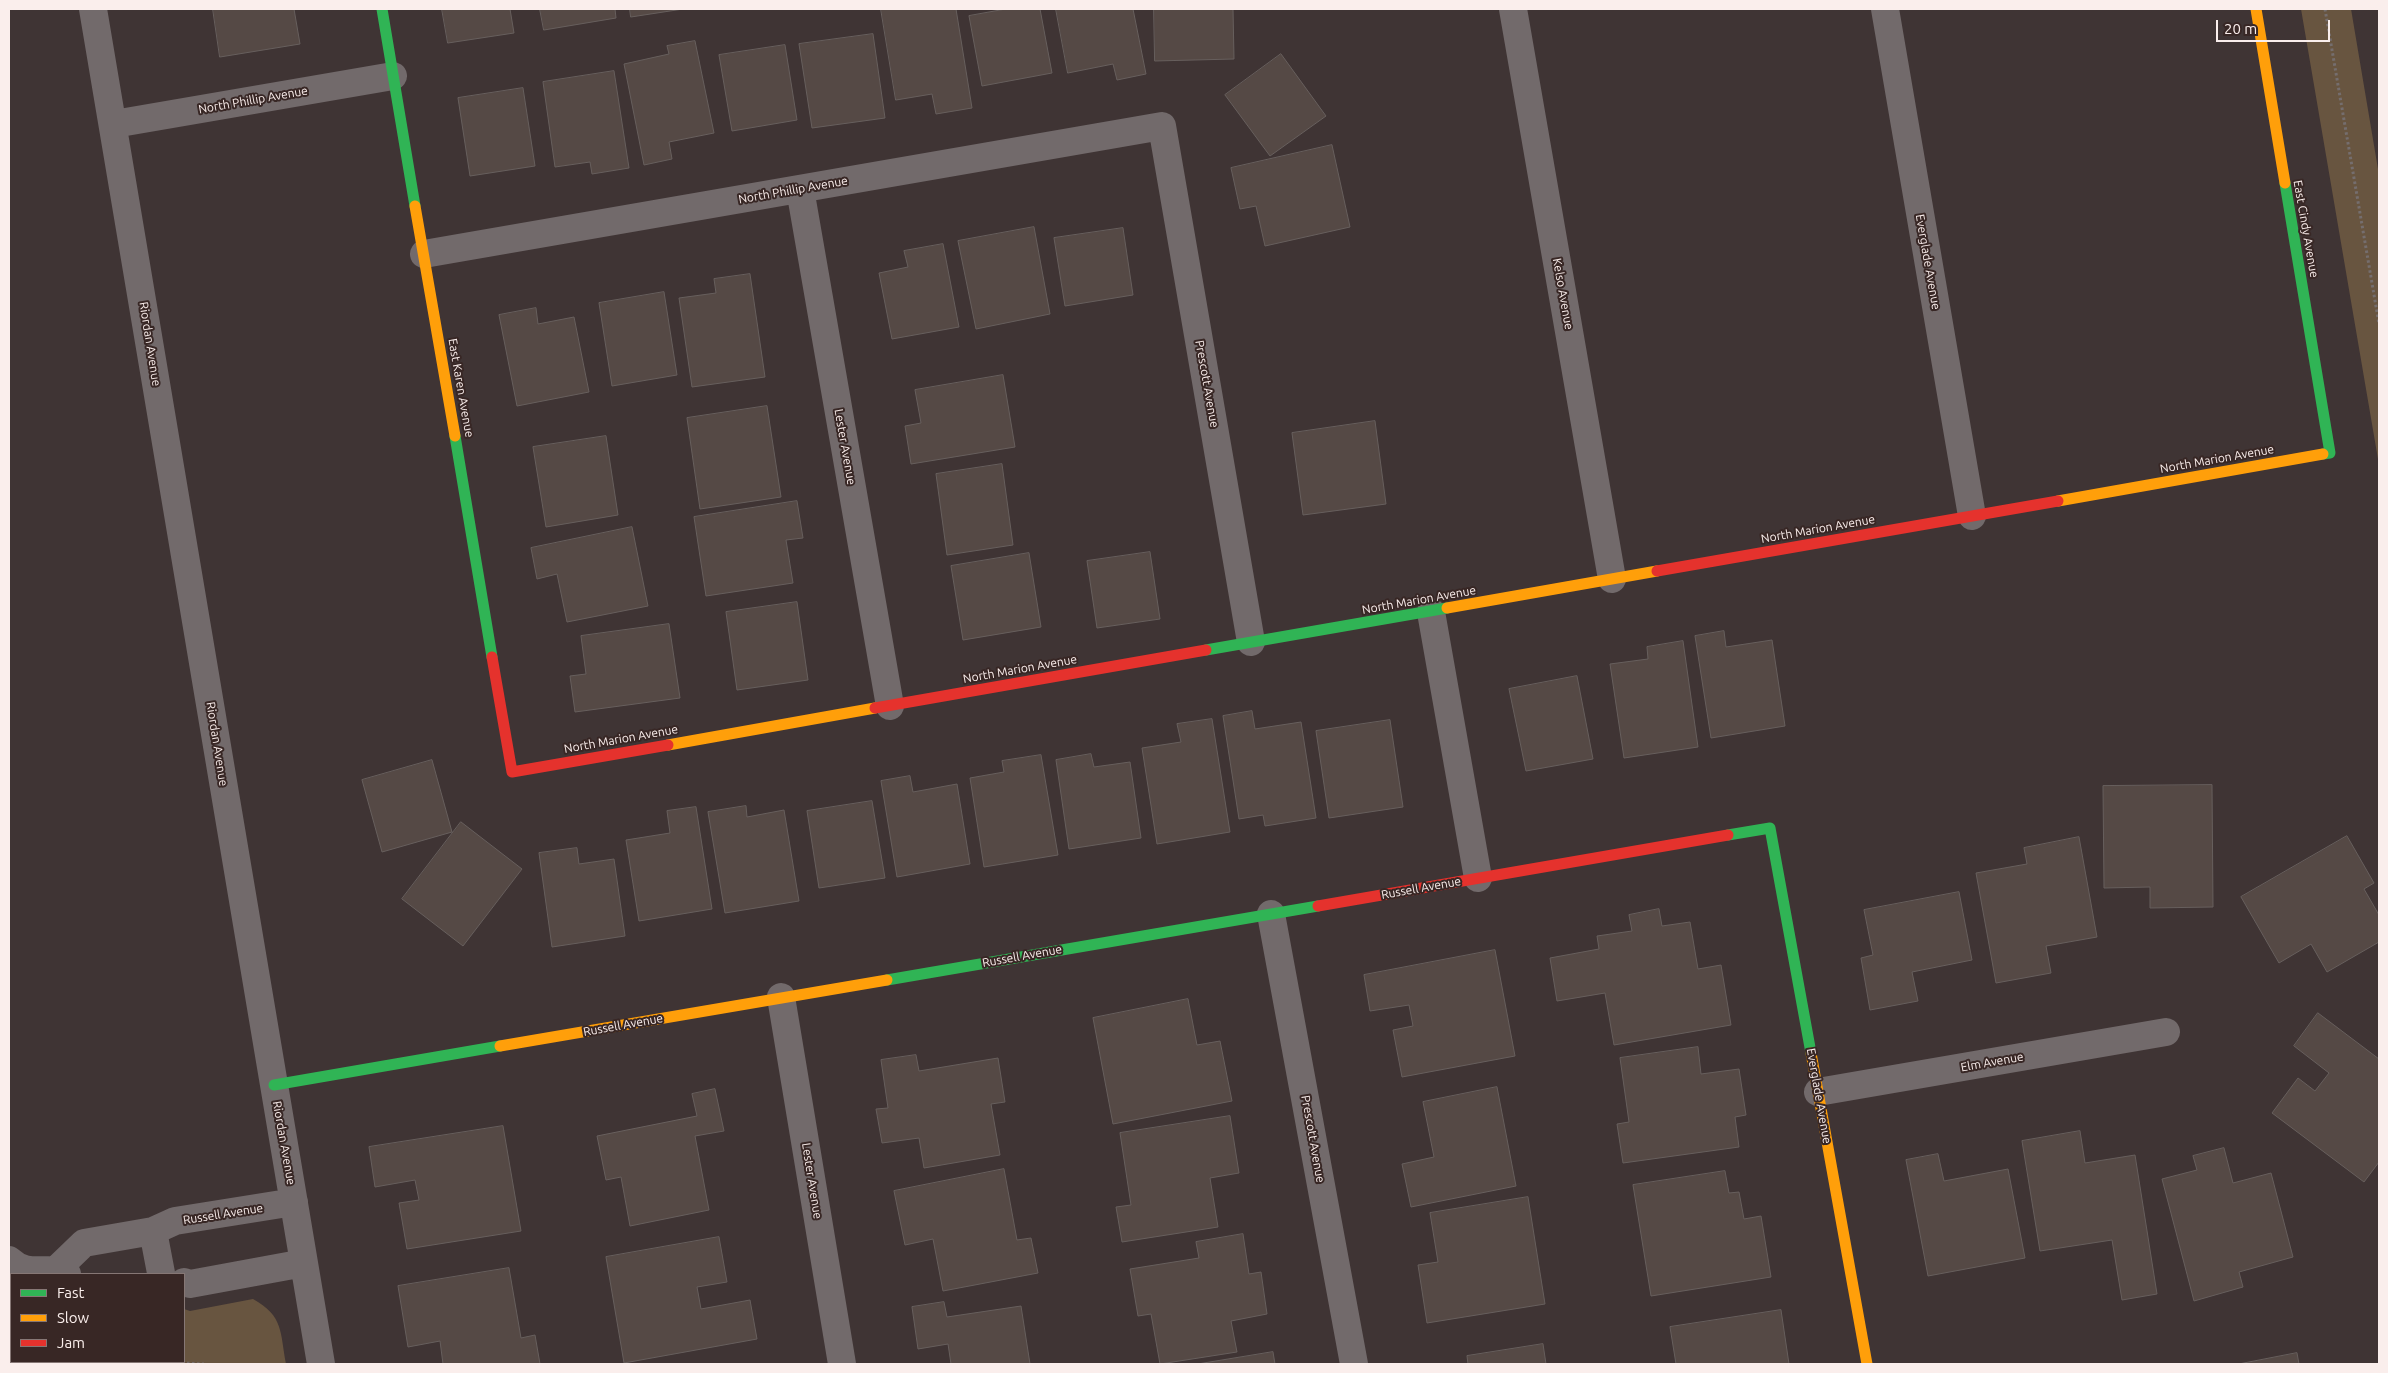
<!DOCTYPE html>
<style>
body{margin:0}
#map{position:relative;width:2388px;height:1373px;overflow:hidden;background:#3f3434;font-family:Ubuntu,sans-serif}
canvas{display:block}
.frame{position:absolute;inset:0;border:10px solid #faeeec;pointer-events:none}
.legend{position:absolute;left:10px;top:1273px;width:175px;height:90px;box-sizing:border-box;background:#382725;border:1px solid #867775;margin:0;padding:6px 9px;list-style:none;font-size:15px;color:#faeeec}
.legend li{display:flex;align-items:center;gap:10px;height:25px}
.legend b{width:25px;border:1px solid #867775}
.scale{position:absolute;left:2216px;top:20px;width:114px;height:22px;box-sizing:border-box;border:2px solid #faeeec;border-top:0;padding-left:6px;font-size:15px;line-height:18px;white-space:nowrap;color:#faeeec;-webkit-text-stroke:4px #382725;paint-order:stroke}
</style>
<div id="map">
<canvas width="2388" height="1373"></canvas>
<div class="frame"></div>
<ul class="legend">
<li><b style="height:6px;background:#30b455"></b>Fast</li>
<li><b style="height:6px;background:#ff9f0a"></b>Slow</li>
<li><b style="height:6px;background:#e5322d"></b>Jam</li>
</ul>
<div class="scale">20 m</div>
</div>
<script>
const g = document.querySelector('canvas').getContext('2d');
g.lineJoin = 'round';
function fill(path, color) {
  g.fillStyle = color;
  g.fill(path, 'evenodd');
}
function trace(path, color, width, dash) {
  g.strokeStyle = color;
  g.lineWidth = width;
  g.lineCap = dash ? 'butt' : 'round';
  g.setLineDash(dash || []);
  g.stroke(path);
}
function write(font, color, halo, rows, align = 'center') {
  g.font = font + ' Ubuntu,sans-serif';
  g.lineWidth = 4;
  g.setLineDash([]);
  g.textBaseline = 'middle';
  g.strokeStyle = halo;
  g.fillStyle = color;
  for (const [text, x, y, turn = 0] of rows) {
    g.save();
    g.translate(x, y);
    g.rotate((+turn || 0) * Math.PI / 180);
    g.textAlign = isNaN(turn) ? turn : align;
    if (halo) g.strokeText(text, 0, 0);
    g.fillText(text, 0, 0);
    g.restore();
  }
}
fill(new Path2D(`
 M2301 9H2351L2379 175V465Z
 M253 1299C284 1316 280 1333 286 1364H9V1307L11 1308V1362H184V1309L190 1311Z`), '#685540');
const building = new Path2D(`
 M213 9H294L300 44 220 57Z
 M442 9H510L514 33 448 43Z
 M540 9H615L616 18 544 30Z
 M630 9H683L631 17Z
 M881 9H956L972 108 936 114 932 94 896 100Z
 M1006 9H1040L1052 73 982 86 969 16Z
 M1056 9H1133L1146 74 1117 80 1113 64 1068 73Z
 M1154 9H1233L1234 59 1155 61Z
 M873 34 885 118 812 128 799 44Z
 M695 41 714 133 669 142 672 159 644 165 624 64 669 54 667 46Z
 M785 45 797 120 732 131 719 55Z
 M1281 54 1326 116 1270 156 1225 95Z
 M614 71 629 168 592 174 590 162 555 167 543 82Z
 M523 88 535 166 470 176 458 98Z
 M1332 145 1350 227 1265 246 1256 206 1240 209 1231 168Z
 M1034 227 1050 314 976 329 958 241Z
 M1123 228 1133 295 1065 306 1054 238Z
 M943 244 959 327 892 339 879 273 908 267 904 251Z
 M750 274 765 377 692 387 679 298 716 293 714 279Z
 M664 292 677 375 612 386 599 303Z
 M536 308 538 324 574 317 589 392 517 406 499 315Z
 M1003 375 1015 447 911 464 905 426 921 423 915 390Z
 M767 406 781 497 700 509 687 418Z
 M1375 421 1386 504 1303 515 1292 433Z
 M606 436 618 515 546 527 533 447Z
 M1002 464 1013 545 947 555 936 474Z
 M797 501 803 538 786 540 793 583 706 596 694 517Z
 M632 527 648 606 567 622 557 574 537 579 531 548Z
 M1150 552 1160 619 1097 628 1087 561Z
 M1029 553 1041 627 963 640 951 566Z
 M797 602 808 680 737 690 726 612Z
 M669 624 680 698 575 712 570 676 586 674 581 636Z
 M1724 631 1726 647 1772 640 1785 726 1711 738 1695 636Z
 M1683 641 1698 747 1624 758 1610 664 1648 659 1647 647Z
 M1577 676 1593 759 1526 771 1509 689Z
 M1252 711 1255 729 1301 722 1316 818 1265 826 1263 815 1239 819 1223 716Z
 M1212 719 1230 832 1157 844 1142 748 1181 742 1177 724Z
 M1390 720 1403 807 1329 818 1316 731Z
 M1091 754 1094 767 1130 762 1141 838 1069 849 1056 760Z
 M1041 755 1058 855 984 867 970 778 1004 772 1002 761Z
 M432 760 452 832 382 852 362 780Z
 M910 776 913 792 957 784 970 864 897 877 881 781Z
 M2212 785 2213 907 2150 908V887L2104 888 2103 786Z
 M872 801 885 878 819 888 807 811Z
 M746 806 747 817 784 810 799 901 725 913 708 812Z
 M696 807 712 909 639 921 626 840 670 833 667 811Z
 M461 822 522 869 463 946 402 899Z
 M2347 836 2374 883 2364 889 2379 915V942L2327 972 2311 944 2279 963 2241 897Z
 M2079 837 2097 937 2046 946 2051 973 1996 983 1976 873 2027 864 2024 848Z
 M577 848 579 864 614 859 625 936 552 947 539 853Z
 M1959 892 1972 960 1912 972 1918 1001 1870 1010 1861 958 1873 955 1864 910Z
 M1659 909 1662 926 1690 922 1698 969 1721 965 1731 1025 1614 1045 1605 993 1557 1001 1550 958 1599 949 1597 936 1632 931 1629 915Z
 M1495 950 1515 1056 1402 1077 1393 1030 1413 1026 1409 1005 1370 1011 1364 975Z
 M1188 999 1197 1045 1220 1041 1232 1101 1113 1124 1093 1018Z
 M2318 1013 2379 1059V1162L2364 1182 2272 1113 2298 1078 2315 1091 2329 1073 2294 1046Z
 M1698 1047 1701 1074 1739 1069 1746 1115 1735 1117 1739 1147 1623 1163 1617 1124 1629 1122 1620 1058Z
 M916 1055 919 1071 998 1058 1005 1102 991 1104 1000 1155 924 1168 919 1138 882 1143 876 1109 888 1108 881 1060Z
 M1497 1087 1516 1186 1411 1207 1402 1164 1434 1157 1423 1102Z
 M715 1089 724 1131 695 1136 709 1210 630 1226 621 1177 606 1180 597 1136 697 1116 692 1094Z
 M1230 1116 1239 1173 1210 1178 1218 1227 1122 1242 1116 1207 1131 1205 1120 1133Z
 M503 1126 521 1231 407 1249 399 1203 419 1200 415 1180 375 1187 369 1147Z
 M2080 1131 2085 1163 2135 1155 2157 1294 2122 1300 2112 1240 2040 1251 2022 1141Z
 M2224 1148 2233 1183 2271 1173 2293 1257 2239 1272 2243 1287 2194 1301 2162 1179 2197 1170 2193 1156Z
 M1938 1154 1944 1181 2008 1169 2025 1258 1928 1276 1906 1160Z
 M1004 1169 1017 1240 1031 1238 1038 1273 943 1291 933 1239 905 1245 894 1191Z
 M1725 1171 1729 1193 1739 1192 1744 1219 1761 1216 1771 1277 1651 1296 1633 1185Z
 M1528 1197 1545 1304 1427 1323 1418 1265 1438 1262 1430 1213Z
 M1243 1234 1249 1274 1261 1272 1267 1314 1231 1321 1237 1352 1160 1364 1151 1314 1138 1316 1130 1269 1199 1258 1196 1242Z
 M719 1237 727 1282 697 1287 701 1309 750 1300 757 1339 624 1363 606 1257Z
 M509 1268 521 1338 535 1335 540 1364H443L440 1341 408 1347 398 1286Z
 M944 1302 947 1317 1021 1306 1030 1364H951L948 1344 918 1349 912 1307Z
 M1781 1310 1789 1364H1676L1670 1327Z
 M1543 1344 1546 1364H1468L1467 1356Z
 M1273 1352 1275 1364H1198Z
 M2297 1353 2299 1364H2239Z`);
fill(building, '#554945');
trace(building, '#675f5d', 1);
trace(new Path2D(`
 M2325 9 2379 324
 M162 1362 204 1364
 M135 1364 150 1362`), '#756e6e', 3, [2.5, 2.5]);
trace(new Path2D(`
 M93 9 321 1364
 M1513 9 1612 579
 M1885 9 1972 516
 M114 124 393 76
 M800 189 890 706
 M424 254 1162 126 1251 642
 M1431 612 1478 878
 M1271 914 1354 1364
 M781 997 842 1364
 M1818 1092 2166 1032
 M153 1231 161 1273
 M9 1260C29 1279 47 1264 67 1274
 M57 1269 84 1243 153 1231 175 1221 294 1202
 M184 1282 190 1284 304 1263`), '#726a6b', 28);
trace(new Path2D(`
 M382 9 415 206
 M2285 183 2330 453 2323 454
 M455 436 492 657
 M1206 650 1447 608
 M1728 835 1770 828 1811 1053
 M887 980 1318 906
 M274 1085 500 1046`), '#30b455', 11);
trace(new Path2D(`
 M2256 9 2285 183
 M415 206 455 436
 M2058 501 2323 454
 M1447 608 1657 571
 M668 745 875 708
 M500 1046 887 980
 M1811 1053 1867 1364`), '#ff9f0a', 11);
trace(new Path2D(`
 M1657 571 2058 501
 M492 657 512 772 668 745
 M875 708 1206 650
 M1318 906 1728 835`), '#e5322d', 11);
write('12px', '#faeeec', '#382725', [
 ["North Phillip Avenue",253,100,-10],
 ["North Phillip Avenue",793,190,-10],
 ["East Cindy Avenue",2306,229,80],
 ["Everglade Avenue",1928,262,80],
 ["Kelso Avenue",1563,294,80],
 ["Riordan Avenue",150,344,81],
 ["Prescott Avenue",1207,384,80],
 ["East Karen Avenue",461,388,80],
 ["Lester Avenue",845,447,80],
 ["North Marion Avenue",2217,459,-10],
 ["North Marion Avenue",1818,529,-10],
 ["North Marion Avenue",1419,600,-10],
 ["North Marion Avenue",1020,669,-10],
 ["North Marion Avenue",621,739,-10],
 ["Riordan Avenue",217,744,81],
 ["Russell Avenue",1421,888,-10],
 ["Russell Avenue",1022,956,-10],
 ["Russell Avenue",623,1025,-10],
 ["Elm Avenue",1992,1062,-10],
 ["Everglade Avenue",1819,1096,80],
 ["Prescott Avenue",1313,1139,80],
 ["Riordan Avenue",284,1143,80],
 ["Lester Avenue",812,1181,81],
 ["Russell Avenue",223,1214,-9]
]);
</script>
